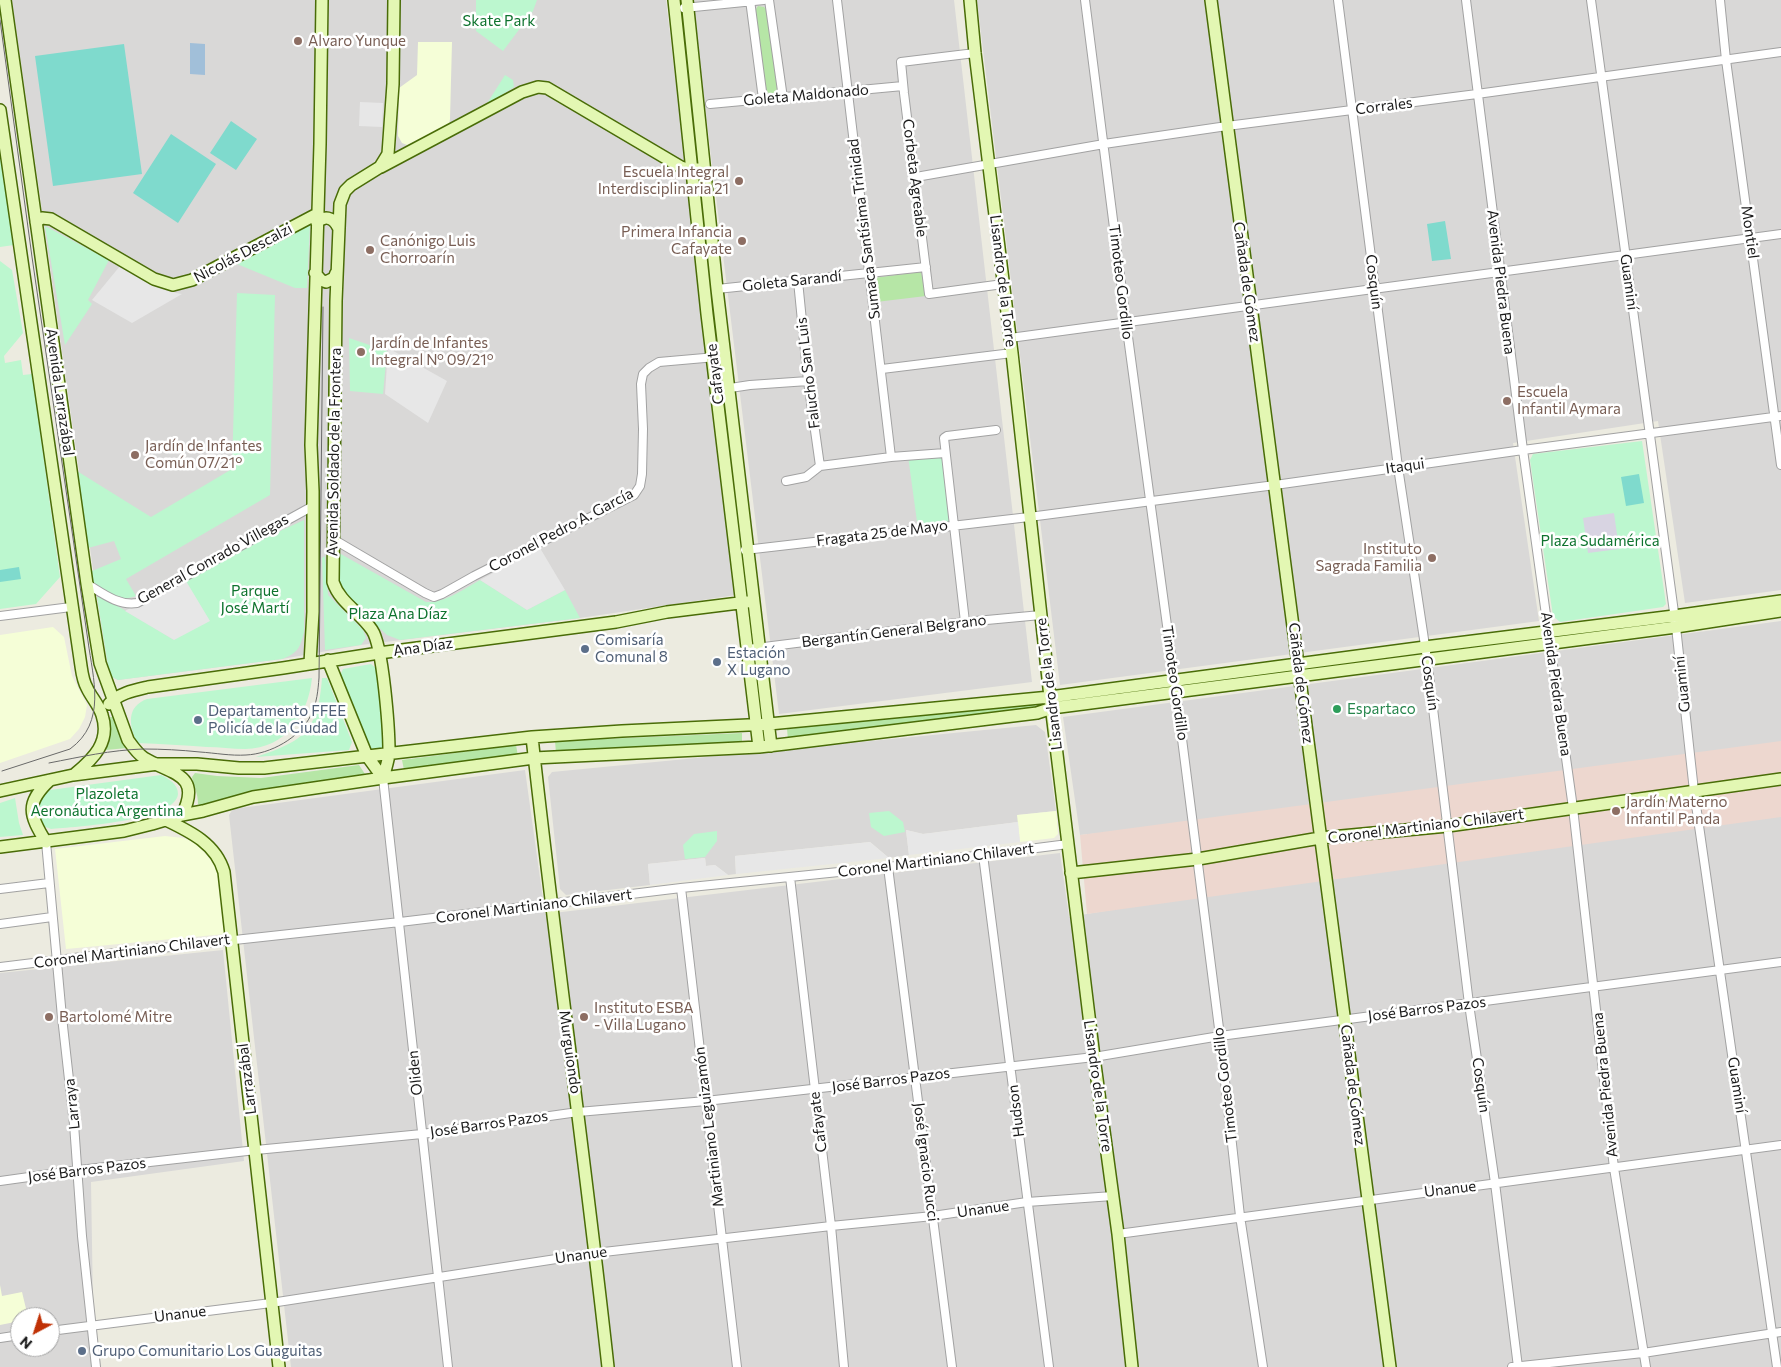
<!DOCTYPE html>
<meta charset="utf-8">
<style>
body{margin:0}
#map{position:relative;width:1781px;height:1367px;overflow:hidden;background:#ecebe0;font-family:Commissioner,sans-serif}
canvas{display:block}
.north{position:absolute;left:10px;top:1307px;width:50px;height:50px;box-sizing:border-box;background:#fff;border:1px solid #a4a4a4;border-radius:50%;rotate:220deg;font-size:14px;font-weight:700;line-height:20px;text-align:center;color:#1b1b1b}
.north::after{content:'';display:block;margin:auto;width:18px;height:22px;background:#c03105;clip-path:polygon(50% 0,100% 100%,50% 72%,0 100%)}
</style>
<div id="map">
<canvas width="1781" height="1367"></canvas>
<div class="north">N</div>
</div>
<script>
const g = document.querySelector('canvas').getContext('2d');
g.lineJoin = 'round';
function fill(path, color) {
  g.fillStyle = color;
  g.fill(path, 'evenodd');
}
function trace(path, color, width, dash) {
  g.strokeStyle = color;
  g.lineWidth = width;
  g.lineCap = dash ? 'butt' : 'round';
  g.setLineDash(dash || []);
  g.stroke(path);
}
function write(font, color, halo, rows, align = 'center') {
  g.font = font + ' Commissioner,sans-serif';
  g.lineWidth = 5;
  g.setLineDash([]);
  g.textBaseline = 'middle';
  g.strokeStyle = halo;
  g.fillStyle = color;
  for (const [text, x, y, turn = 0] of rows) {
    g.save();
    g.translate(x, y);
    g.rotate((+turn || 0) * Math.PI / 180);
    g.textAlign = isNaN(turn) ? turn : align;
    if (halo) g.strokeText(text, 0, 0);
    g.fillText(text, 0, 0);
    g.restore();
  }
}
fill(new Path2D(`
 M12 0H666L736 595 580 618 361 645 282 659 118 680 112 677 109 672 97 597Z
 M692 0H954L1032 682 779 714Z
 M977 0H1781V590L1685 603 1658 421 1513 443 1539 621 1060 685Z
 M1781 621V766L1080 835 1063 717Z
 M1036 725 1045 732 1056 811 1018 815V822L923 834 906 830 909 855 889 858 870 842 735 856 736 874 728 875 715 865 706 866 705 858 648 864 650 885 566 895 560 889 548 777 552 772Z
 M525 770 545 914 1060 853 1069 917 1781 798V1367H291L229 815 233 809Z
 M223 950 244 1161 91 1182 94 1367H0V973ZM20 1317H50V1347H20Z`), '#d9d8d7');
fill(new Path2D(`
 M1781 741V817L1087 914 1080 835Z`), '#edd7cf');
fill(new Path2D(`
 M418 42H452L450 119 449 125 407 145 402 143 398 136 399 88 417 75Z
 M53 627 64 637 72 676 87 705 85 717 79 729 70 739 0 763V635Z
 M1056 811 1058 834 1054 838 1020 842 1017 815Z
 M165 836 183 838 196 843 215 865 220 879 225 934 66 949 55 849Z
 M0 1285 2 1296 22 1292 28 1317H20V1321L0 1325Z`), '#f5fed7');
fill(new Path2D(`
 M758 6 764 7 767 10 777 89 773 94H769L765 88 754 12Z
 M921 272 926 296 876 302 873 278Z
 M1035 702 1036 710 788 740 787 729Z
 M110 717H114L127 748 106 750 109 738 108 720Z
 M742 733V744L556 753 555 741Z
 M516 745 518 756 404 770 402 760Z
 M359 765 365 774 254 793 203 806 198 804C198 794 194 786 192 777L195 773 217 776 261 778Z`), '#b6e6a6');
fill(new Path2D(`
 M476 0H537L533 11 503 51 476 31Z
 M505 75 513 80 514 87 486 105Z
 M0 143 14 245 0 247Z
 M310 223 307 288H295L237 264Z
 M45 226 109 260 88 300 92 304 65 345Z
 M0 261 12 270 23 333 4 356 5 363 21 360 23 375 32 374 60 577 36 604 0 609Z
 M237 293 275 295 270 495 126 579 136 596C116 603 109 593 93 583L92 571 121 559 114 541 88 548 77 471 151 517 232 469Z
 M349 338 387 351 383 394 350 391Z
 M1642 441 1666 604 1663 607 1560 622 1553 616 1530 460 1533 454Z
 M945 453 955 525 918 529 908 456Z
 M304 520V632C300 648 298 653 282 659L118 680 112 677 109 672 97 597 101 596 174 640 183 576Z
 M339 553 426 602C445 603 464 589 480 580L527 610 565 590 580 618 400 640 387 635 342 593 339 585Z
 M325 556 328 595 363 630 366 638 361 645 325 650 322 558Z
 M371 664 377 669 386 744 382 749 368 750 339 678 343 669Z
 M312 678C308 715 287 748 245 749 232 749 219 747 207 747 184 745 160 744 137 743 129 725 126 707 147 699Z
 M322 678H327L352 742 349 750 256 757C304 741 318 731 322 678Z
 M161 775C169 779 178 784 178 794 176 821 73 827 51 829L43 826 38 821 36 802 50 790Z
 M15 798 19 823 23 835 0 837V803Z
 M889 811 903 822 905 832 884 836 871 827 869 813Z
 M717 831V841L705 857 685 859 683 845 694 834Z`), '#bcf7cf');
fill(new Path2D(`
 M124 44 142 174 53 186 35 56Z
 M231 121 257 139 236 170 210 153Z
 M171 134 216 164 178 223 133 193Z
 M1445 221 1451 259 1432 261 1427 224Z
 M1639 474 1644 503 1626 506 1621 477Z
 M19 567 21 579 0 582V570Z`), '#7fdacd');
fill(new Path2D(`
 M360 102 383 103 382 127 359 126Z
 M120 266 176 293 182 294 132 323 92 300Z
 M388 348 447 381 428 423 385 394Z
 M540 548 565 590 527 610 480 580Z
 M183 576 210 621 174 640 125 611Z
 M1018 822 1020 842 909 855 906 830 923 834Z
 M870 842 889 858 736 874 735 856Z
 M705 858 706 866 715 865 728 875 650 885 648 864Z`), '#e7e7e7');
fill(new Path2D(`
 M1614 513 1619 549 1588 553 1583 518Z`), '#d8d4e2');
fill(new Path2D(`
 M190 43 205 44V75L190 74Z`), '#a1bfd9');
const street = new Path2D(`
 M750 0 763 99
 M769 0 783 98
 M837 0 891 457
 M1085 0 1126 322 1176 692 1220 1036 1240 1216 1263 1367
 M1338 0 1398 467 1427 659 1469 1004 1495 1183 1518 1367
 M1466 0 1523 450 1573 808 1614 1168 1646 1367
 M1591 0 1676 627 1694 791 1777 1367
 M1720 0 1726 60 1781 465
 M684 8 764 0
 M975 53 901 62 904 93 929 294 1003 284
 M710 104 903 86
 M916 177 1104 144 1227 126 1477 94 1781 52
 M798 281 808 381 820 466
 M717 289 926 267
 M1010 338 1781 234
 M882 369 1012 353
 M717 390 750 385 808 381
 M786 481 806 477 820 466 891 457 945 453
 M333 539 425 593 434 597 442 594 474 576 634 495 640 486 642 474 643 429 641 384 643 374 649 368 659 362 716 357
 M745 550 1029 517 1275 485 1523 450 1781 416
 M87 584C102 593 118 606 137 603L313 506
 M0 616 71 607
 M965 622 944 438 947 436 996 430
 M748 649 965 622 1041 615
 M383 778 448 1367
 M46 842 62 1017 74 1124 82 1236 96 1367
 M983 855 1049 1367
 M888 867 952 1367
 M790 877 831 1226 844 1367
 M681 888 737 1367
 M0 889 49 883
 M0 924 52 917
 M0 967 115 953 400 922 681 888 888 867 1068 844
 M0 1181 79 1170 256 1150 422 1134 578 1112 706 1101 1094 1057 1220 1036 1781 962
 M1118 1234 1781 1145
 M50 1331 271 1303 595 1253 831 1226 933 1216 1027 1202 1113 1196
 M0 1338 20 1335
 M1512 1367 1643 1353 1781 1332`);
const secondary = new Path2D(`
 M5 0 87 584 100 663 128 740C133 747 137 753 144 758 170 774 203 773 182 815
 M674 0 707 314 759 747
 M687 0 717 289 771 746
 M970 0 975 53 1012 353 1050 697 1094 1057 1118 1234 1132 1367
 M1211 0 1390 1367
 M0 110 81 666C82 673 83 681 87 688 91 697 99 705 102 715 111 742 93 759 75 774
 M381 167 522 92 538 87 547 88 681 167 687 169H699
 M36 222 42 218 51 219 154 279 173 285 192 280 317 214
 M317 223C324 215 333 217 338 227
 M315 273 321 280 326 282 334 278 336 273
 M328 660 367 756 383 778
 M310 663 313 612V491L311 445 320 144 322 0
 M109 704C119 693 135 690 148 687L283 668 379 653 616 622 667 612 747 602
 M532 737C555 947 585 1157 608 1367
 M383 778C385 770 389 760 389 752 389 729 383 646 372 630 360 612 340 603 333 582L336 301 340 204 345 191 351 185 380 167 388 154 393 84 394 0
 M0 791 73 775 158 764H197L239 768H264L532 737 622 731 769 724 1050 697 1425 647 1674 616 1781 601
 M166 820C191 832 216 844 224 872L279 1367
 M46 842C29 815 25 803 50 780
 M0 847 124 831 152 824 182 815 203 811 253 797 383 778 534 758 759 747 785 744 1037 713 1052 708 1676 627 1781 611
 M1071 873 1198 859 1320 838 1448 826 1781 779`);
trace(street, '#a2a2a2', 10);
trace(secondary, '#496c07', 14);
trace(street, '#fff', 8);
trace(secondary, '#e3f7b3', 11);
trace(new Path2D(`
 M0 20 32 257 88 641C93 679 107 722 70 749L2 771
 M49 763C80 757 111 750 143 749 162 749 181 750 200 752 215 753 231 756 246 755 270 754 300 738 311 715 317 703 318 690 319 678L323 307`), '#696969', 1);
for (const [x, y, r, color] of [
 [298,41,5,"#8d6e63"],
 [739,181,5,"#8d6e63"],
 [742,241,5,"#8d6e63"],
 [370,250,5,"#8d6e63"],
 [361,352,5,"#8d6e63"],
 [1507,401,5,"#8d6e63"],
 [135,455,5,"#8d6e63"],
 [1432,558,5,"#8d6e63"],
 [585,649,5,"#5c6f8a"],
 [717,662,5,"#5c6f8a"],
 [1337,709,5,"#2e9e5b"],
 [198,720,5,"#5c6f8a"],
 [1616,811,5,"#8d6e63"],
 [49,1017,5,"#8d6e63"],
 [584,1017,5,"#8d6e63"],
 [82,1351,5,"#5c6f8a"]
]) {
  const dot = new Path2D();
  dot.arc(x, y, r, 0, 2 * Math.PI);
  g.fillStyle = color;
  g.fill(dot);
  trace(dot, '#fff', 2);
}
write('15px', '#0e732e', '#fff', [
 ["Skate Park",499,21],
 ["Plaza Sudamérica",1600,541],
 ["Parque",255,591],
 ["José Martí",255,608],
 ["Plaza Ana Díaz",398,614],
 ["Plazoleta",107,794],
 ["Aeronáutica Argentina",107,811]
]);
write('15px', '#785e54', '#fff', [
 ["Alvaro Yunque",308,41],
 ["Escuela Integral",729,172,"right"],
 ["Interdisciplinaria 21",729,189,"right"],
 ["Primera Infancia",732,232,"right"],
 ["Cafayate",732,249,"right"],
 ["Canónigo Luis",380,241],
 ["Chorroarín",380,258],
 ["Jardín de Infantes",371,343],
 ["Integral Nº 09/21º",371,360],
 ["Escuela",1517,392],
 ["Infantil Aymara",1517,409],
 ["Jardín de Infantes",145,446],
 ["Común 07/21°",145,463],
 ["Instituto",1422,549,"right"],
 ["Sagrada Familia",1422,566,"right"],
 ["Jardín Materno",1626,802],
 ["Infantil Panda",1626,819],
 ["Instituto ESBA",594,1008],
 ["- Villa Lugano",594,1025],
 ["Bartolomé Mitre",59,1017]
], 'left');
write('15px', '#1b1b1b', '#fff', [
 ["Goleta Maldonado",806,95,-5],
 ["Corrales",1384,106,-7],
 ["Corbeta Agreable",915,178,83],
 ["Sumaca Santísima Trinidad",864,229,-97],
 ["Montiel",1750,232,82],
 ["Nicolás Descalzi",243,253,-28],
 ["Goleta Sarandí",792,281,-6],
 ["Lisandro de la Torre",1003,281,83],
 ["Timoteo Gordillo",1121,282,83],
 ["Cañada de Gómez",1247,282,82],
 ["Cosquín",1374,282,83],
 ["Avenida Piedra Buena",1501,282,83],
 ["Guaminí",1629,282,82],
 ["Falucho San Luis",808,373,-97],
 ["Cafayate",715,374,-97],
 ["Avenida Larrazábal",60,392,82],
 ["Avenida Soldado de la Frontera",334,452,-89],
 ["Itaqui",1405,466,-8],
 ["Coronel Pedro A. García",561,530,-28],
 ["Fragata 25 de Mayo",882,533,-7],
 ["General Conrado Villegas",213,559,-29],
 ["Bergantín General Belgrano",894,631,-7],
 ["Ana Díaz",423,647,-8],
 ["Timoteo Gordillo",1175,683,82],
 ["Cañada de Gómez",1301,683,83],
 ["Cosquín",1430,683,82],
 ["Lisandro de la Torre",1049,684,-97],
 ["Avenida Piedra Buena",1556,684,82],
 ["Guaminí",1682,684,-96],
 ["Coronel Martiniano Chilavert",1426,826,-7],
 ["Coronel Martiniano Chilavert",936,860,-7],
 ["Coronel Martiniano Chilavert",534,906,-7],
 ["Coronel Martiniano Chilavert",132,951,-7],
 ["José Barros Pazos",1427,1009,-7],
 ["Murguiondo",570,1052,82],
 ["Oliden",415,1073,-96],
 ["Larrazábal",247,1079,-97],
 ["José Barros Pazos",891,1080,-7],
 ["Timoteo Gordillo",1225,1085,-97],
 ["Cañada de Gómez",1353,1085,83],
 ["Cosquín",1481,1085,82],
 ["Avenida Piedra Buena",1605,1085,-96],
 ["Guaminí",1737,1085,81],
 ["Lisandro de la Torre",1098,1086,82],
 ["Larraya",72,1104,-96],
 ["Hudson",1016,1111,-97],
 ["Cafayate",818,1122,-97],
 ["José Barros Pazos",489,1124,-8],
 ["Martiniano Leguizamón",709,1127,-97],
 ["José Ignacio Rucci",926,1162,83],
 ["José Barros Pazos",87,1170,-7],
 ["Unanue",1450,1189,-7],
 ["Unanue",983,1209,-8],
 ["Unanue",581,1255,-8],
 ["Unanue",180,1314,-7]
]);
write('15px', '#4e5e75', '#fff', [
 ["Comisaría",595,640],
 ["Comunal 8",595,657],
 ["Estación",727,653],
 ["X Lugano",727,670],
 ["Departamento FFEE",208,711],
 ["Policía de la Ciudad",208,728],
 ["Grupo Comunitario Los Guaguitas",92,1351]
], 'left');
write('15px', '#27864d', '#fff', [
 ["Espartaco",1347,709]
], 'left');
</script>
